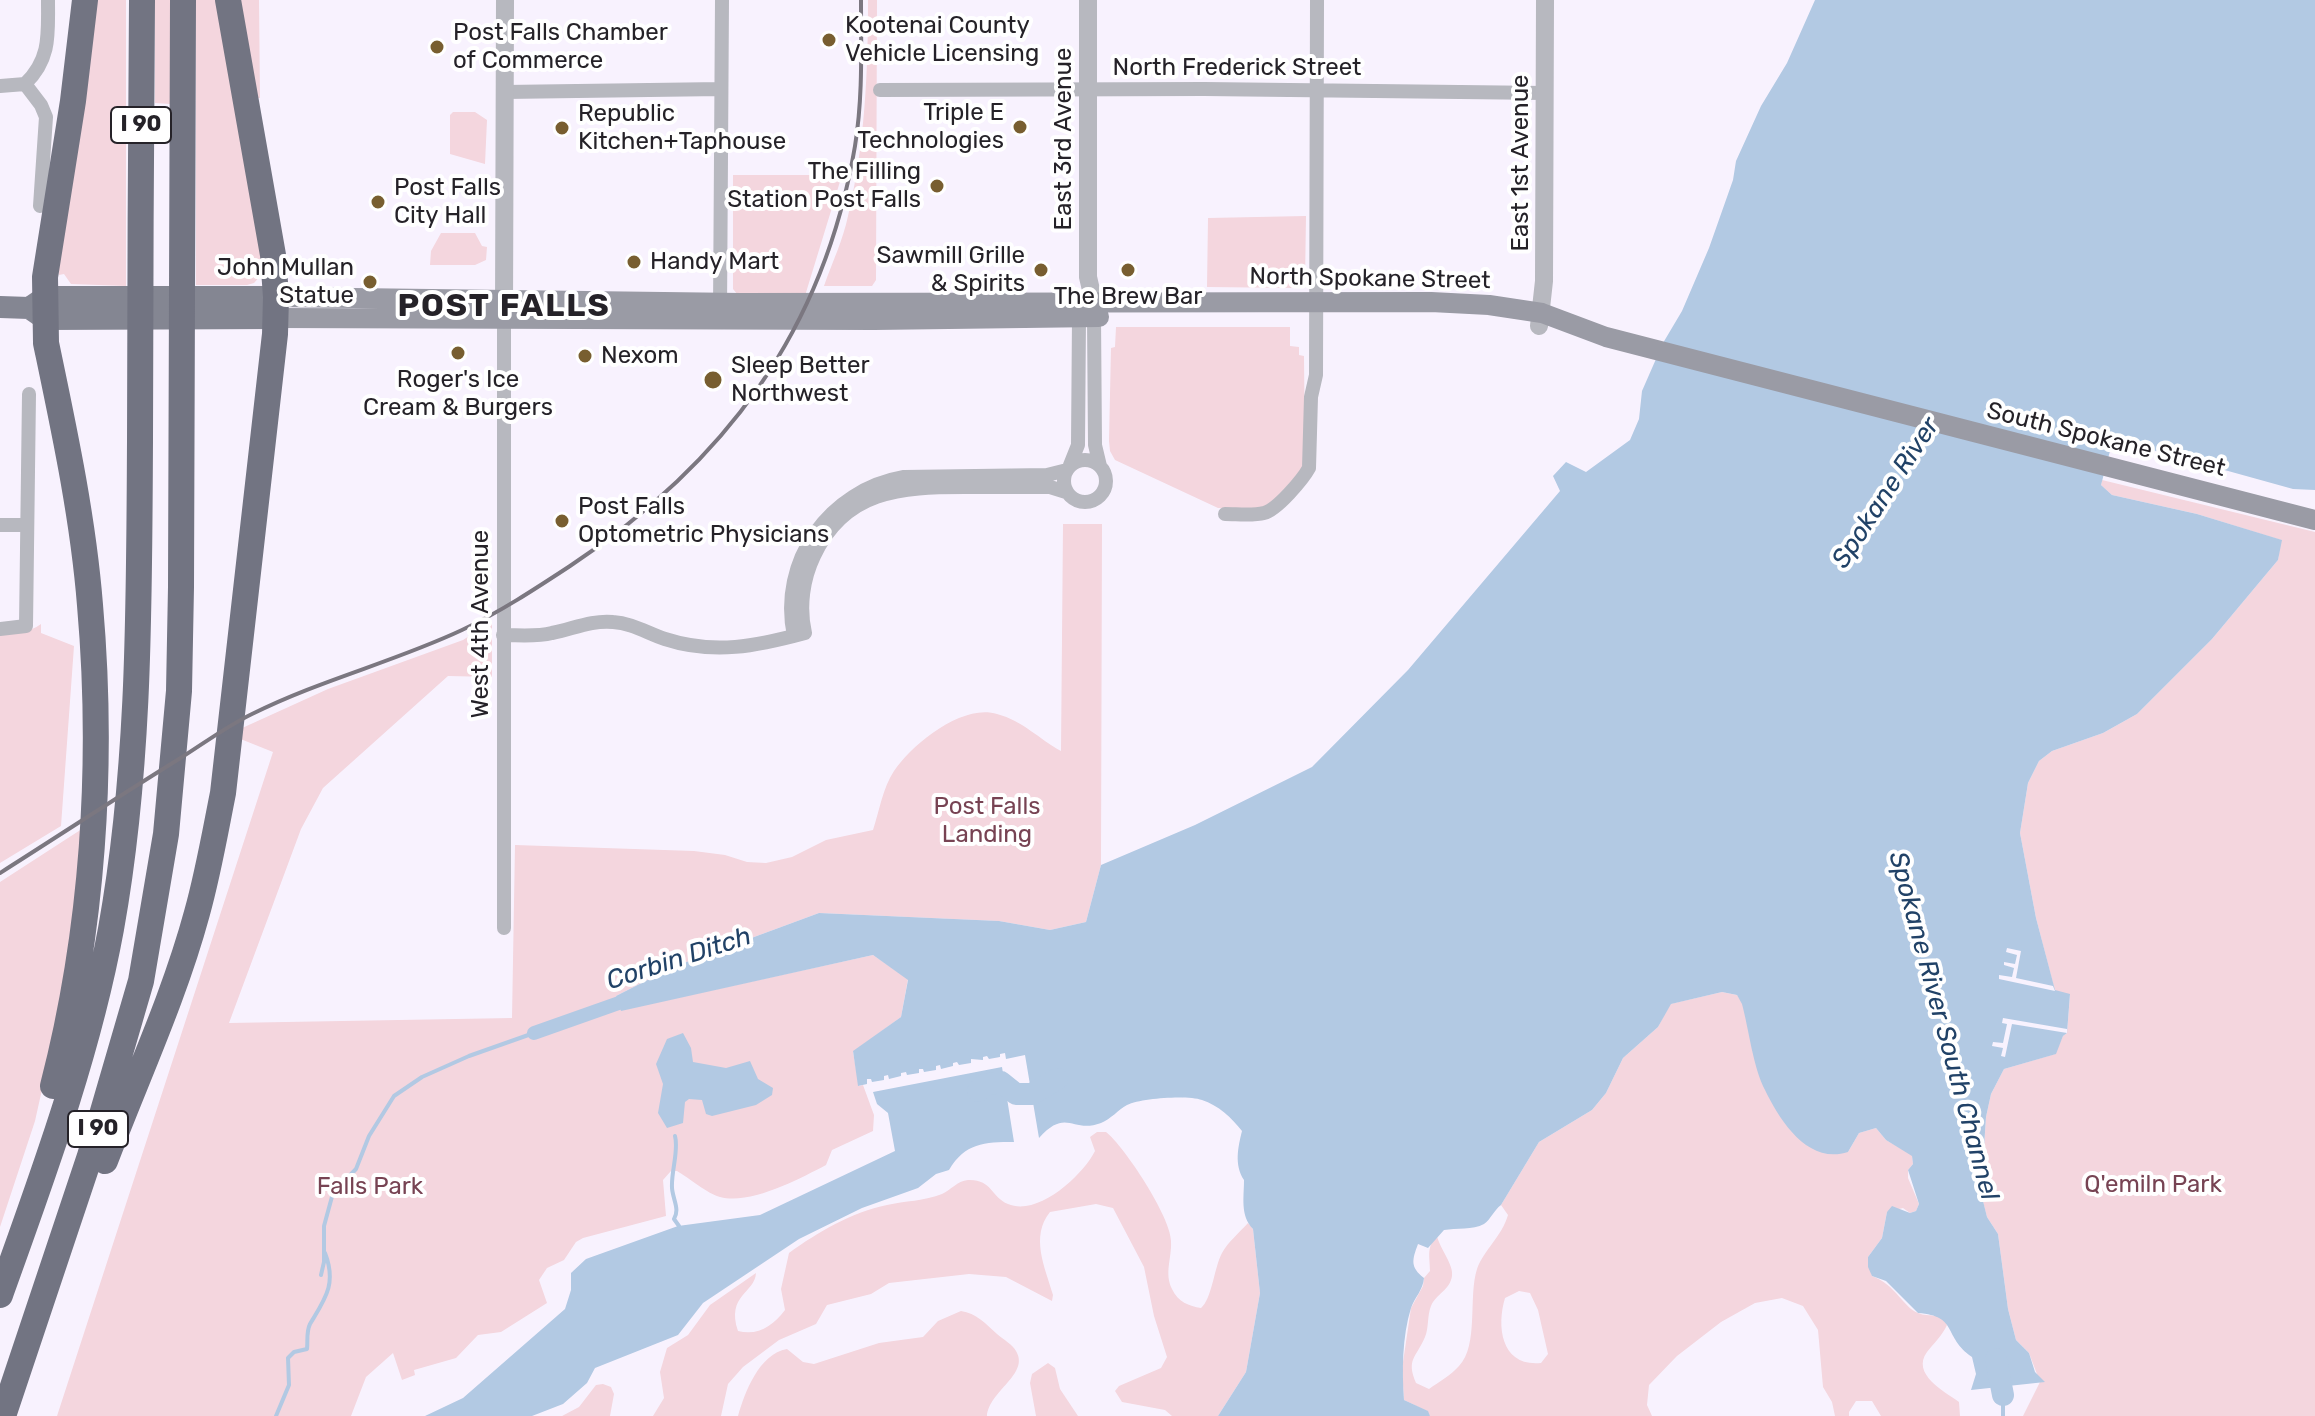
<!DOCTYPE html>
<style>
body{margin:0}
canvas{display:block;background:#f8f2fe}
</style>
<canvas width="2315" height="1416"></canvas>
<script>
const g = document.querySelector('canvas').getContext('2d');
g.lineJoin = 'round';
function fill(path, color) {
  g.fillStyle = color;
  g.fill(path, 'evenodd');
}
function trace(path, color, width, dash) {
  g.strokeStyle = color;
  g.lineWidth = width;
  g.lineCap = dash ? 'butt' : 'round';
  g.setLineDash(dash || []);
  g.stroke(path);
}
function write(font, color, halo, rows, align = 'center') {
  g.font = font + ' Rubik,sans-serif';
  g.lineWidth = 8;
  g.setLineDash([]);
  g.textBaseline = 'middle';
  g.strokeStyle = halo;
  g.fillStyle = color;
  for (const [text, x, y, turn = 0] of rows) {
    g.save();
    g.translate(x, y);
    g.rotate((+turn || 0) * Math.PI / 180);
    g.textAlign = isNaN(turn) ? turn : align;
    if (halo) g.strokeText(text, 0, 0);
    g.fillText(text, 0, 0);
    g.restore();
  }
}
fill(new Path2D(`
 M92 0H126V286L71 284 64 274 59 275 58 268Z
 M155 0H172L170 104 155 103Z
 M196 0H221L257 198 262 274 254 283 247 285H196Z
 M235 0H259L260 98H254Z
 M868 0H877L876 280 872 286H824C832 263 843 240 848 216 865 144 868 73 868 0Z
 M453 112H475L487 120 485 164 450 154V115Z
 M733 175H842L804 299 738 295 733 289Z
 M1306 216 1305 281H1296V288L1207 287 1208 218Z
 M441 233H475L482 246 487 247 486 260 475 265H430L431 251Z
 M1116 327H1290V346L1299 347V355L1304 356 1305 460 1302 470 1270 504 1262 508H1218L1115 460 1110 451 1109 441 1111 348 1115 347Z
 M2102 480 2315 532V1416H2023L2040 1382 2029 1353 2016 1340 2008 1309 1998 1234 1987 1217 1981 1194 1986 1117 1991 1094 2004 1069 2055 1054 2063 1036 2067 1033 2070 995 2055 991 2036 918 2020 833 2028 783 2039 761 2052 751 2103 733 2137 714 2212 639 2278 560 2281 540 2197 514 2112 495 2101 485Z
 M1063 524H1102L1101 865 1086 922 1050 930 999 921 819 913 673 967 616 996 621 1010 873 955 908 979 901 1017 853 1052 859 1086 863 1085 874 1115 873 1131 832 1150 826 1165C799 1179 751 1205 720 1197 708 1194 689 1178 677 1171H671L663 1180 666 1216 583 1238 576 1242 564 1260 547 1268 539 1280 547 1303 501 1332 478 1335 456 1358 414 1370 415 1375 402 1380 393 1353 366 1377 351 1416H57L273 752 238 738 240 729 328 689 463 640 492 621V677L448 676 323 788 301 829 229 1023 512 1018 515 845 694 851 725 855 747 862 766 863 792 857 826 840 873 830C879 812 883 787 894 771 912 744 963 703 997 714 1023 721 1039 739 1061 751Z
 M41 624V633L74 646 61 826 0 863V634C15 634 29 633 41 624Z
 M85 827 63 995 35 1121 0 1227V882Z
 M1722 992 1737 995 1848 1152 1859 1133 1876 1128 1886 1140 1912 1155 1913 1164 1908 1170V1178L1919 1204 1916 1211 1910 1213 1903 1208 1887 1212 1882 1238 1868 1257 1872 1276C1895 1284 1904 1308 1918 1313 1930 1318 1940 1311 1947 1325 1942 1336 1934 1343 1927 1352 1911 1374 1944 1391 1959 1402L1960 1416H1881L1872 1401H1856L1849 1412V1416H1835L1832 1402 1823 1387 1818 1330 1803 1306 1782 1298 1755 1303 1721 1322 1677 1356 1649 1385 1647 1405 1652 1416H1430L1427 1411 1404 1400 1402 1369 1411 1308 1423 1286 1424 1278 1430 1271C1430 1256 1426 1247 1437 1236 1440 1249 1454 1265 1452 1276 1450 1290 1436 1294 1431 1306 1427 1316 1429 1328 1425 1337 1416 1358 1406 1359 1416 1383L1429 1389C1439 1382 1451 1375 1459 1366 1479 1345 1468 1297 1477 1269 1484 1250 1502 1236 1508 1215L1501 1205 1539 1142 1592 1110 1606 1093 1623 1058 1658 1027 1670 1004ZM1519 1291 1530 1293 1538 1310 1548 1354 1541 1363C1502 1367 1496 1328 1505 1298Z
 M1097 1132H1106C1124 1146 1171 1217 1171 1241 1172 1258 1164 1273 1172 1289 1178 1302 1189 1306 1201 1308 1212 1299 1214 1268 1222 1253 1228 1242 1239 1233 1248 1223L1253 1229 1260 1293 1246 1372 1218 1416H1172L1165 1410 1122 1402 1115 1391 1119 1386 1161 1368 1167 1357 1154 1316 1144 1267 1113 1208 1096 1204 1050 1212C1030 1237 1045 1267 1053 1295L1052 1301 1006 1277 969 1274 889 1283 871 1294 827 1305 816 1324 779 1340 743 1367 728 1384 721 1416H653L664 1398 660 1372 667 1348 688 1335 710 1305 756 1273C755 1293 726 1295 738 1331 758 1336 773 1326 785 1310L781 1289 789 1253C818 1232 852 1212 887 1205 904 1201 925 1201 942 1194 951 1190 957 1181 968 1180 992 1179 991 1197 1008 1204 1038 1217 1083 1175 1095 1151L1090 1137Z
 M961 1311C976 1313 986 1324 997 1334 1003 1339 1013 1345 1016 1351 1030 1374 989 1391 987 1416H738C745 1392 759 1354 787 1349L803 1362 814 1364 879 1343 923 1337 938 1321Z
 M1048 1363 1055 1368 1060 1389 1078 1416H1036L1030 1383 1032 1374Z
 M603 1384 611 1387 614 1394 610 1416H562L579 1407 596 1385Z`), '#f4d6de');
fill(new Path2D(`
 M1815 0H2315V490L2293 489 2138 446H2120L2110 451 2101 485 2112 495 2197 514 2282 540 2278 560 2212 639 2137 714 2103 733 2052 751 2039 761 2028 783 2020 833 2036 918 2055 990 2070 994 2067 1033 2063 1036 2056 1054 2004 1069 1991 1094 1986 1117 1981 1193 1987 1217 1998 1234 2008 1309 2016 1340 2029 1353 2035 1372 2045 1382 1971 1390 1976 1374 1972 1357C1942 1336 1959 1316 1918 1313L1886 1281 1872 1276 1868 1267V1257L1882 1238 1887 1212 1892 1206 1910 1213 1916 1211 1919 1204 1908 1170 1913 1164 1912 1156 1886 1140 1876 1128 1859 1133 1848 1152C1808 1165 1780 1121 1765 1090 1753 1067 1749 1030 1742 1004L1737 995 1722 992 1671 1004 1658 1027 1623 1058 1606 1093 1592 1110 1539 1142 1501 1205C1494 1210 1491 1219 1484 1224 1473 1230 1456 1228 1444 1230L1428 1248 1418 1244C1412 1260 1410 1267 1424 1278 1423 1290 1415 1297 1411 1308 1402 1337 1402 1371 1404 1400L1428 1411 1430 1416H1218L1246 1372 1260 1293 1253 1229C1240 1216 1244 1197 1244 1180 1234 1165 1238 1147 1242 1131 1232 1118 1218 1105 1202 1100 1187 1095 1142 1098 1127 1105 1118 1110 1111 1119 1101 1123 1072 1134 1067 1107 1039 1138L1025 1055 1006 1059 1005 1053 1000 1054V1057L989 1059 987 1056 983 1057V1060L971 1059V1063L959 1065 957 1062 953 1063V1066L941 1069 940 1065 936 1066V1070L924 1072 923 1069H919V1073L907 1075 906 1072 901 1073V1076L889 1079 888 1075 884 1076V1080L872 1082 871 1079H867V1084L858 1086 853 1051 901 1017 908 980 873 955 621 1011 616 996 673 967 819 913 999 921 1050 930 1086 922 1101 865 1195 825 1312 767 1408 670 1560 491 1553 476 1566 462 1586 472 1630 440 1639 419 1642 391 1663 343 1682 311 1709 248 1733 180 1736 161 1761 106 1787 63Z
 M683 1033 691 1048 693 1062 726 1068 750 1061 758 1079 773 1088 772 1095 756 1105 712 1116 706 1114 702 1100 689 1099 685 1102 683 1123 667 1128 658 1113 663 1084 656 1064 667 1039Z
 M1002 1067 1014 1142C984 1142 965 1143 949 1170L936 1174 918 1188 862 1208 799 1239 703 1303 678 1335 595 1368 587 1383 563 1404 532 1416H425L463 1398 565 1309 571 1290V1273L586 1259 678 1226 760 1215 895 1151 888 1113 877 1104 873 1092Z`), '#b2c9e3');
fill(new Path2D(`
 M2007 948 2021 951 2016 978 2053 986 2055 991 1999 979V975L2012 977 2014 968 2004 965V962L2015 964 2017 955 2006 952Z
 M2003 1018 2067 1029V1033L2012 1024 2005 1057 2001 1056 2003 1048 1992 1046 1993 1042 2003 1043 2007 1024 2002 1023Z`), '#f8f2fe');
trace(new Path2D(`
 M675 1136C679 1151 671 1171 672 1188 673 1200 680 1209 674 1219L679 1226
 M321 1275 324 1262V1226L333 1193 356 1169 369 1136 394 1096 422 1077 469 1056 534 1033
 M2003 1395V1416
 M276 1416 289 1385 288 1358 294 1352 307 1349C308 1341 306 1332 310 1324 325 1299 337 1284 325 1253`), '#b2c9e3', 4);
trace(new Path2D(`
 M534 1033 633 998`), '#b2c9e3', 14);
trace(new Path2D(`
 M978 1091 984 1085 1001 1082 1016 1094H1032L1057 1079
 M1996 1359 2003 1395`), '#b2c9e3', 22);
trace(new Path2D(`
 M25 84 41 105 46 117 40 206
 M25 84C51 59 48 34 48 0
 M0 86 25 84
 M880 90 1204 89 1545 93
 M505 92 721 89
 M720 312 722 0
 M1094 317 1095 445 1100 466
 M1064 481a21 21 0 1 1 42 0a21 21 0 1 1-42 0Z
 M1070 465 1078 445 1079 317
 M1225 514C1237 514 1253 516 1264 513 1277 510 1303 479 1309 468L1311 397 1316 375 1317 0
 M0 525H27
 M0 629 26 626 29 394
 M503 635C519 635 536 637 552 633 573 629 591 620 613 622 632 623 647 633 665 639 714 655 757 646 805 633 799 607 803 579 814 556 845 490 901 487 965 487 993 487 1022 487 1050 487L1066 492
 M794 636C778 561 829 490 904 477L1047 475 1067 470
 M504 928V320`), '#b7b8bf', 14);
trace(new Path2D(`
 M1088 0V277L1094 303V316
 M504 313 505 0
 M1539 326 1544 281 1545 0`), '#b7b8bf', 18);
trace(new Path2D(`
 M276 297 741 303 1431 302 1489 305 1542 313 1606 337 2315 520
 M275 318 874 320 1099 317`), '#9a9ba5', 20);
trace(new Path2D(`
 M0 307 29 308 45 297H276
 M32 310 45 319 275 318`), '#848692', 22);
trace(new Path2D(`
 M53 1086C93 931 104 765 90 605 83 517 64 429 46 343L45 277 73 101 85 0
 M105 1161C136 1079 174 998 197 913 208 874 215 833 223 793L275 334 276 297 273 255 228 0
 M0 1295C43 1175 88 1054 111 929 140 768 139 605 140 442 140 295 141 147 142 0
 M3 1416 90 1156 141 981 166 834 179 691 181 587 183 0`), '#727482', 26);
trace(new Path2D(`
 M0 873C60 835 119 796 179 759 203 744 227 726 252 714 320 680 394 662 462 630 500 612 535 589 570 566 724 464 824 331 855 146 863 97 861 49 861 0`), '#7b7780', 4);
for (const [x, y, r, color] of [
 [829,40,8,"#785e30"],
 [437,47,8,"#785e30"],
 [1020,127,8,"#785e30"],
 [562,128,8,"#785e30"],
 [937,186,8,"#785e30"],
 [378,202,8,"#785e30"],
 [634,262,8,"#785e30"],
 [1041,270,8,"#785e30"],
 [1128,270,8,"#785e30"],
 [370,282,8,"#785e30"],
 [458,353,8,"#785e30"],
 [585,356,8,"#785e30"],
 [713,380,10,"#785e30"],
 [562,521,8,"#785e30"]
]) {
  const dot = new Path2D();
  dot.arc(x, y, r, 0, 2 * Math.PI);
  g.fillStyle = color;
  g.fill(dot);
  trace(dot, '#fff', 3);
}
for (const [x, y, w] of [
 [141,125,60],
 [98,1129,60]
]) {
  const box = new Path2D();
  box.roundRect(x - w / 2, y - 18, w, 36, 6);
  g.fillStyle = '#fff';
  g.fill(box);
  trace(box, '#252228', 2);
}
write('bold 22px', '#252228', null, [
 ["I 90",141,125],
 ["I 90",98,1129]
]);
write('24px', '#252228', '#fff', [
 ["Kootenai County",845,26],
 ["Vehicle Licensing",845,54],
 ["Post Falls Chamber",453,33],
 ["of Commerce",453,61],
 ["Triple E",1004,113,"right"],
 ["Technologies",1004,141,"right"],
 ["Republic",578,114],
 ["Kitchen+Taphouse",578,142],
 ["The Filling",921,172,"right"],
 ["Station Post Falls",921,200,"right"],
 ["Post Falls",394,188],
 ["City Hall",394,216],
 ["Sawmill Grille",1025,256,"right"],
 ["& Spirits",1025,284,"right"],
 ["Handy Mart",650,262],
 ["John Mullan",354,268,"right"],
 ["Statue",354,296,"right"],
 ["The Brew Bar",1128,297,"center"],
 ["Nexom",601,356],
 ["Sleep Better",731,366],
 ["Northwest",731,394],
 ["Roger's Ice",458,380,"center"],
 ["Cream & Burgers",458,408,"center"],
 ["Post Falls",578,507],
 ["Optometric Physicians",578,535]
], 'left');
write('24px', '#252228', '#fff', [
 ["North Frederick Street",1237,68],
 ["East 3rd Avenue",1064,139,-90],
 ["East 1st Avenue",1521,163,-90],
 ["North Spokane Street",1370,279,1],
 ["South Spokane Street",2106,440,14],
 ["West 4th Avenue",481,624,-90]
]);
write('24px', '#774353', '#fff', [
 ["Post Falls",987,807],
 ["Landing",987,835],
 ["Q'emiln Park",2153,1185],
 ["Falls Park",370,1187]
]);
write('italic 26px', '#214267', '#fff', [
 ["Spokane River",1886,493,-57],
 ["Corbin Ditch",679,959,-18],
 ["Spokane River South Channel",1943,1026,75]
]);
g.letterSpacing = '2px';
write('bold 32px', '#252228', '#fff', [
 ["POST FALLS",504,307]
]);
g.letterSpacing = '0px';
</script>
